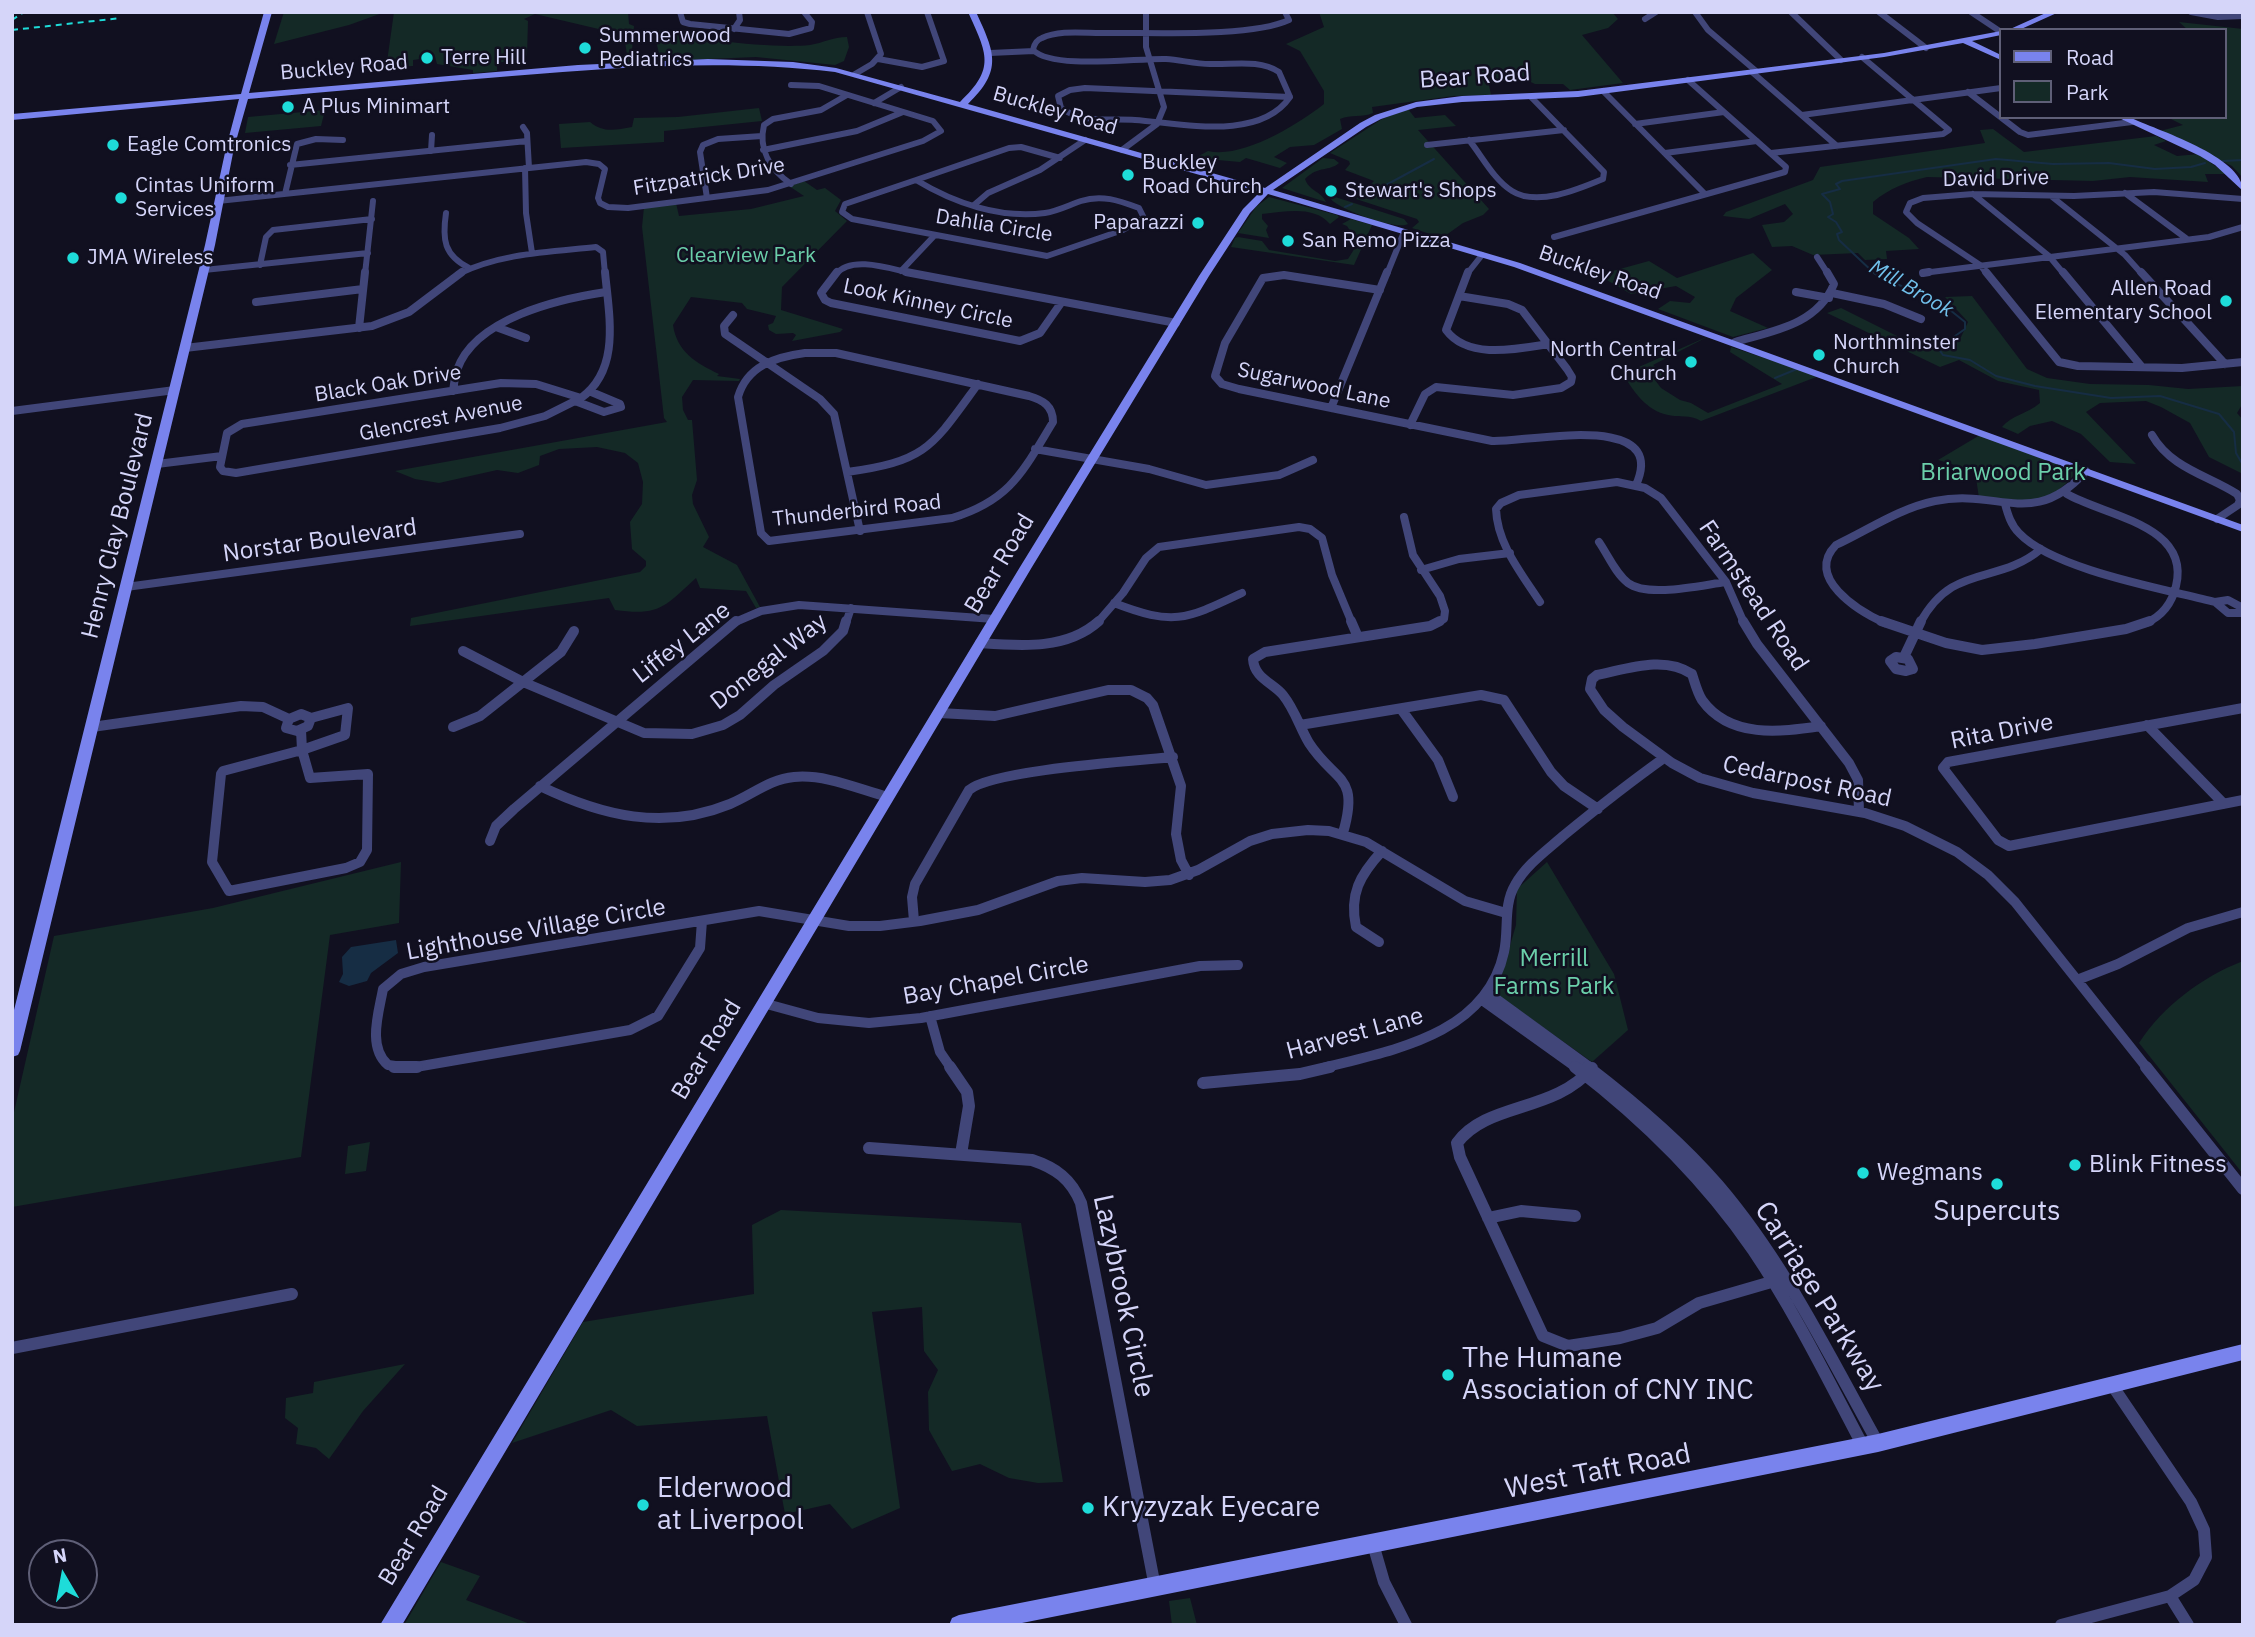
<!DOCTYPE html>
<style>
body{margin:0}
#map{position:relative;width:2255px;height:1637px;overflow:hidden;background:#111020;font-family:"IBM Plex Sans",sans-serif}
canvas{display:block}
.frame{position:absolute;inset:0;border:14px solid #d5d5f9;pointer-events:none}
.legend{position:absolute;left:1999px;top:28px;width:228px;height:91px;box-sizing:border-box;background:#111020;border:2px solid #5f5f77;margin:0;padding:9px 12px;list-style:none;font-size:21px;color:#d5d5f9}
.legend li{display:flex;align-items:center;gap:14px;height:35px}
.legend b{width:35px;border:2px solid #5f5f77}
.north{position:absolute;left:28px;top:1539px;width:70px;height:70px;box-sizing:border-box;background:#111020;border:2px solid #5f5f77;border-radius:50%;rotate:350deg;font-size:19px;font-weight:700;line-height:28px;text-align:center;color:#d5d5f9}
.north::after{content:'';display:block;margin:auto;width:24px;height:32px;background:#1edcd9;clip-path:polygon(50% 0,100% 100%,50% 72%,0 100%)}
</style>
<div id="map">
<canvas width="2255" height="1637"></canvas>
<div class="frame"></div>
<ul class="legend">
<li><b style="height:9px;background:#7983ed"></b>Road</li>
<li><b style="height:19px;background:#142926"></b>Park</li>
</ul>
<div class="north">N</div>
</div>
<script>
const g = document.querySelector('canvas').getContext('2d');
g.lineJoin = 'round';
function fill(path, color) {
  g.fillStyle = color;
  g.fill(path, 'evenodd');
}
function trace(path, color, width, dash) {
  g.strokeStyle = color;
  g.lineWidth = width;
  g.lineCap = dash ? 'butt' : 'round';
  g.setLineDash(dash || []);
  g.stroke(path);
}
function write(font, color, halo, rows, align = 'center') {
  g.font = font + ' "IBM Plex Sans",sans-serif';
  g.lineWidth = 5;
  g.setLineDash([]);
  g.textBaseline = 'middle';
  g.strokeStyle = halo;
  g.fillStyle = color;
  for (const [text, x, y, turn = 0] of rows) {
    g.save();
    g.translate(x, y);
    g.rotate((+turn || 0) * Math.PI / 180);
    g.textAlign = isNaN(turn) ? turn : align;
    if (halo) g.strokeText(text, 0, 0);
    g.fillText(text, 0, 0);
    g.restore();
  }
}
fill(new Path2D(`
 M284 12H385L349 25 274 44Z
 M394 12H628L629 24 634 26 631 63H625L627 55 624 35 535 14 524 19 528 21 527 55 525 58 513 54 509 61 497 63V71L473 73V70L437 64 435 57 413 60V66L391 67 387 62Z
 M1319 12H1612L1618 19 1608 28 1582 35 1623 83 1570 90 1563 84H1535L1518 76 1489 85 1491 95 1453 96 1372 107 1373 113C1362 118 1351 114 1340 119L1342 129 1314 145 1290 147 1274 157 1287 163 1280 168 1246 158 1240 162 1195 158 1208 151C1242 159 1297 125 1324 104V91L1300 51 1286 44 1324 27Z
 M2179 22 2243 29V178L2232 166 2160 131 2183 125 2167 117H2225V30H2188Z
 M653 29C691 39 772 49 810 45 823 43 833 37 847 37L849 47 844 61 835 65 756 57 661 61Z
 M759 108 762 121 664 131V142L561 148 559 124 590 122C603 133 615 130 632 127L634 118 678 117Z
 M1408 109 1415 118 1445 115 1456 126 1418 130 1489 209 1483 215 1463 223 1442 238 1412 228 1419 222 1417 219 1356 199 1374 181 1345 170 1350 164 1349 161 1330 153 1382 119Z
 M325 110 321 126 245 133 248 117Z
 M1993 129 2024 152 2156 136 2166 141 2154 145 2177 156 2199 154 2226 174H2205L2208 182 2130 177 2093 181 1927 177C1906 182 1890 188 1873 202V214L1909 238 1919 249 1886 251 1887 259 1865 260 1858 253 1813 255 1792 246 1772 247 1762 225 1784 222 1793 214 1785 204 1749 219 1723 216 1726 212 1813 180 1820 167 1985 143 1980 130Z
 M1323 158 1334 159 1339 163C1329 172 1319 165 1305 179 1309 191 1321 191 1326 202L1282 188Z
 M804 181 817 190 825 188 841 200 835 211 847 221 782 287 781 310 843 329 840 332 792 341 796 335 793 333 776 334 769 330 768 325 773 323 776 316 747 309 742 303 691 297 673 325C677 352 696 363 719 374L717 376 740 379 739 381 693 380 682 397 683 410 688 420H692L697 480 692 495 693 504 709 537 703 547 737 565 760 607 756 608 746 591 700 588 696 578C664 607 660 616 615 610L609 598 410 626 411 618 640 572 646 566V561L632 549 630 522 642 504 643 482 638 463 625 453 597 447 559 449 540 456 539 465 518 473 497 470 439 483 415 479 395 471 667 422 664 418 642 227 644 207 676 203 679 216 751 209 804 196 789 186Z
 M1332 196 1404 219 1408 224C1397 231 1336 209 1329 197Z
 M1269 197 1337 215 1339 217 1330 224C1313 205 1286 212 1262 214V219L1268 226 1266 230 1269 238 1238 233 1256 207Z
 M1351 219 1372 225 1354 265 1231 247 1235 238 1238 237 1262 241 1269 250 1335 261 1348 259 1358 243 1347 226 1342 224Z
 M1753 253 1772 270 1736 298 1730 311 1768 328 1733 337 1658 309 1670 301 1690 303 1695 297 1676 286 1631 294 1598 275 1649 261 1677 278Z
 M1972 296 2027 369 2047 378 2090 384 2149 385 2188 389 2243 386V403L2237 413 2243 420V474L2209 457 2190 423 2161 407 2146 401 2100 403 2086 412 2136 464 2110 462 2081 434 2052 421 2030 426 2018 434 2002 427C2012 415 2027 414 2040 403L2039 390 1998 381 1959 360 1940 367 1827 313 1841 308 1903 339 1961 337 1968 322 1945 297Z
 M1709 336 1653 365 1664 373 1655 380 1661 388 1680 400 1691 403 1708 413 1782 384 1730 352 1731 347 1819 376 1701 421C1689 414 1680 418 1668 415 1647 411 1633 391 1623 374Z
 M1980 435 2070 469 2076 473C2043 511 2024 500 1979 498L1975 471 1938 460Z
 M401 862 399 923 330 935 301 1157 12 1207V1121L54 936 213 908Z
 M1547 862 1614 974 1628 1030 1592 1062 1496 994 1516 925 1517 889Z
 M2243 961V1174L2139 1043C2163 1006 2202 977 2243 961Z
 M370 1142 366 1171 345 1174 348 1146Z
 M781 1210 1021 1223 1063 1482 1038 1483 1009 1478 980 1464 952 1471 929 1430 928 1392 938 1370 924 1351 922 1307 872 1312 900 1508 852 1529 830 1504 785 1514 767 1416 637 1426 611 1410 512 1443 583 1322 754 1294 752 1225Z
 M405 1364 363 1411 329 1459 316 1448 296 1444 298 1428 285 1418 286 1398 313 1393 314 1382Z
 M441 1562 480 1576 466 1600 533 1625H404Z
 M1190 1598 1197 1625H1172L1169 1601Z`), '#142926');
fill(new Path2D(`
 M396 940 398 953 371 973 367 981 349 986 339 982 343 974 342 957 351 947Z`), '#162d44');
trace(new Path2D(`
 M2243 61V65
 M2223 161 2243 160
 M2205 163 2191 167 2155 169 2109 163 2053 164 1996 159 1842 181 1836 184 1840 189 1822 194 1830 202 1833 214 1828 217 1836 222 1842 232 1837 234 1839 240 1875 274 1945 306 1965 322V329L1938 348 1943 355 1970 360 1996 376 2035 386 2111 398 2160 396 2219 414 2234 432 2236 453 2243 465
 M1362 198 1434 159
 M1345 207 1352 204
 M1775 378 1797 369`), '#162d44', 2);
trace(new Path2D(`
 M680 12 683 22 690 24 789 34 811 28 812 22 804 12
 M1285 12 1289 20C1250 38 1147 32 1101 33 1082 33 1059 30 1042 38 1036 40 1034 44 1033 50 1053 70 1136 58 1166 59 1181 60 1195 64 1210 64 1233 65 1259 59 1279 72L1290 97
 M1695 12 1708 30 1756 71
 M1791 12 1841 60
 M1879 12 1926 48
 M1971 12 2001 32
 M2191 12 2218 17 2243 16
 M1645 19 1656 12
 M734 29 740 20 739 12
 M990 53 1034 51
 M878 59 922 67 944 61 927 12
 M1752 72 1837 146
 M855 74 872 64 881 54 867 12
 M1085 88 1290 97C1259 142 1180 123 1135 120 1110 118 1083 124 1061 108L1058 96 1070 90Z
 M1603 91 1705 194
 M1968 92 2020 132 2028 135 2132 122
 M874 103 901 87
 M1802 115 2001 88
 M1635 124 1724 112
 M523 127 527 133 529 168
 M1469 140C1482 156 1494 180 1512 191 1537 207 1579 189 1603 179L1604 172 1531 97
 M1427 145 1564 130
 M763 150 857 131 903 112
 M1122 150 1157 124 1164 107 1146 47V12
 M431 151 432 135
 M1665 153 1757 141
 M1771 153 1943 134 1949 130 1862 57
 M290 165 527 141
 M525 168 526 213 532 253
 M916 180C954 203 1000 219 1045 213 1058 211 1069 205 1081 201 1102 194 1120 201 1139 208L1144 218 1123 230 1047 256 852 219 842 212 845 204Z
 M916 180 1009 148 1021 147 1060 158
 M791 184C771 170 758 150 764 125L773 119 821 110 847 95
 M2125 193 2187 239
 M285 194 297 144 316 139 343 140
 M1973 194 2049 256 2064 274
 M2051 196 2125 255 2142 274
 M707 198 700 152 703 145 718 139 762 136
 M218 201 586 162 599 164 605 169 598 198 600 203 608 207 628 208 768 190 923 141 941 131 933 121 819 86 791 85
 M974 205 988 193 1040 170 1085 140
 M446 213C442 240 444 255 469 268
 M1554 237 1785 172 1786 167 1688 80
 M1817 257 1828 274
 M260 265 266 237 273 230 372 219
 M204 270 368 253
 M901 271 935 235
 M1923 273 2209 237 2243 227
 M365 274 373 201
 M458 274C502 253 548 252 596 247L603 252 605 274
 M836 274C852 254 894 270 915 274
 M1387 274 1404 232
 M1467 274 1482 255
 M1987 274 1980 265 1917 223 1906 212 1910 203 1923 198 1973 194 2074 196 2154 192 2243 199`), '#414679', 6);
trace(new Path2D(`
 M837 272 821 293 825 300 831 303 1020 341 1040 333 1061 303
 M906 272 1176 323
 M1468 272 1446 330C1468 360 1517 349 1549 344
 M1986 272 2059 362 2078 366 2182 368 2243 362
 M2063 272 2142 367
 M2141 272 2225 364
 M1923 273 1929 272
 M1380 290 1284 275 1263 278 1225 343 1215 376 1222 384 1239 389 1492 441C1524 443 1670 409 1636 485
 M1796 292 1829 298
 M1832 293 1884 304 1921 319
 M256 302 363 289
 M733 315 724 326 725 334 820 399 834 414 860 531
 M496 327 526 338
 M359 328 365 272
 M1735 342C1773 331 1817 325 1834 284L1827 272
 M185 348 372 326 409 312 462 272
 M805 353H836L1029 396C1043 400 1053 406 1053 422 1023 471 1011 500 952 518L769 541 761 533 738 397C747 366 775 357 805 353Z
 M501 383 536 384 581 398 545 416 500 428 236 473 223 471 220 467 227 433 242 424Z
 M453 391C454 384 455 376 457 370 475 318 559 299 606 292
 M581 398C621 369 609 316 605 272
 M575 401 604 412 621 407 620 404 589 391
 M1331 408 1387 272
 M12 411 175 390
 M1410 425 1425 394 1436 387 1513 395 1561 388 1571 382 1572 377 1567 369 1522 310 1508 304 1459 296
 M2152 435C2171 468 2207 475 2237 494L2240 500 2238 505 2217 519
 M1035 449 1149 469 1206 485 1279 475 1313 460
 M157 464 222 456
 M847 472C927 461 932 447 978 384
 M2067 494C2105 516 2191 525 2176 586 2172 603 2162 616 2146 623
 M2005 504C2008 515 2011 525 2019 533 2054 570 2165 589 2215 602
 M1404 517 1413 555 1440 596 1445 611 1444 619 1436 623
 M1599 542C1608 555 1615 573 1628 583 1648 598 1702 585 1726 582
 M1421 570 1459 559 1510 553
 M126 587 520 534
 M1540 602C1522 574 1497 544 1496 509L1501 503 1519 495 1617 482 1645 488 1661 498 1726 582 1744 623
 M1114 603C1174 626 1185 620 1242 593
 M2243 608 2228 600 2215 602 2228 613H2243
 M733 623 761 611 799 605 994 619
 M846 623 851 608
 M1097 623 1123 593 1146 558 1159 547 1299 527 1310 529 1322 538 1332 575 1352 623
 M1885 623C1858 611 1804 577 1836 545 1868 530 1900 508 1935 501 1999 488 2033 530 2086 471
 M1920 623C1953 562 1997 586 2041 549`), '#414679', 8);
trace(new Path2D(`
 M1351 621 1358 637
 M1743 621 1757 644 1849 763 1858 780 1859 812
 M1881 621 1946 643 1982 650 2035 644 2126 629 2150 621
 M980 643C1021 646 1067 650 1099 621
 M463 651 523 682 644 733 692 734 723 725 740 715 774 685 823 651 843 631 846 621
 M1896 657 1908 659 1913 669 1906 671 1896 669 1890 661Z
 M1904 657 1921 621
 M2243 708 1948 762 1943 768 1998 840 2009 846 2243 800
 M1401 709 1438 760 1453 797
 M939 713 995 716 1108 690H1131L1147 698 1153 705 1181 786 1176 834 1181 860 1189 875
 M301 714 311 718 308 726 297 731 286 728 289 719Z
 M1300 725 1481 695 1504 700 1551 772 1564 786 1598 809
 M2147 725 2224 804
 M1821 726C1780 732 1730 739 1702 700 1697 692 1695 683 1692 674 1664 655 1627 669 1597 675L1592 679 1590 689 1604 710 1623 727 1672 763 1700 778 1753 793 1865 813 1905 826 1957 852 1988 875 2015 902 2147 1068
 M92 727 241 706 263 707 289 719
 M453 727 480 716 561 652 574 631
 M301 730 302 750
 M302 750 310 778 368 774 367 850 360 862 346 868 229 891 212 862 221 774 223 771Z
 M302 750 345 735 348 708 311 718
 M540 786C602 816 664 831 730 804 752 795 770 779 794 777 826 774 858 789 888 797
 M1343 833C1360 774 1335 783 1309 743 1300 728 1295 710 1283 695 1273 683 1254 678 1253 659L1265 652 1430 626 1440 621
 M490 841 496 826 514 809 736 621
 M702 921 700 948 658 1016 630 1030 410 1068 388 1065C367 1047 379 1012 383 989L401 974 424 967 759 911 849 926H880L920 921 978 910 1058 881 1082 878 1145 882 1170 880 1198 870 1250 841 1272 834 1308 830 1329 831 1366 842 1465 901 1506 913
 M914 921 912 897 915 884 969 790C992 770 1134 761 1173 757
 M1379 942 1356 927C1349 894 1360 875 1382 851
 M2077 980 2118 964 2188 928 2243 912
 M1488 993 1591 1068
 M1482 1000 1577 1068
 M763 1003 818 1018 869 1023 921 1018 1200 966 1238 965
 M930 1016 940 1052 951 1068
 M1323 1068C1393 1050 1486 1035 1504 952 1509 930 1503 905 1515 885 1526 865 1546 851 1563 836 1596 809 1629 783 1664 758`), '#414679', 10);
trace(new Path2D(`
 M394 1067H417
 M950 1067 967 1092 969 1106 961 1154
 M1575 1067C1643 1119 1704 1179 1753 1250 1795 1312 1828 1380 1863 1446
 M1588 1067C1635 1103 1680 1141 1718 1185 1784 1262 1829 1355 1878 1443
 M2146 1067 2243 1189
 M1592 1068C1554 1113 1487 1102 1457 1143L1460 1157 1543 1336 1568 1346 1620 1338 1657 1328 1699 1303 1785 1278
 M1203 1083 1300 1074 1330 1067
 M869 1148 1032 1160C1056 1168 1071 1179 1081 1203L1155 1587
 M1488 1218 1521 1211 1575 1216
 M12 1348 292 1294
 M1373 1544 1384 1582 1406 1625
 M2170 1596 2188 1625
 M2061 1625 2170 1596 2194 1580 2206 1557 2204 1530 2191 1502 2112 1385`), '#414679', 12);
fill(new Path2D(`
 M264 12H272L249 93 578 65 708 59 793 62 836 68 960 102C996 68 987 54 968 12H976C995 53 1003 70 968 104L1265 188 1360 123 1375 115 1416 102 1462 96 1578 91 1884 53 2001 31V35L1972 41 2001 55V60L1963 43 1884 57 1578 97 1462 102 1417 107 1381 119 1366 127 1273 190 1520 263 2243 525V532L1514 267 1268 194 1250 213 1209 276 1032 567 402 1625H380L1020 567 1199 276 1243 209 1260 192 835 72C727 59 621 67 512 76 424 83 336 91 248 99L234 148 215 245 20 1051 18 1055 12 1057V1018L205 245 226 148 239 99 12 120V114L241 94Z
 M2048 12H2059L2019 30H2008Z
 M2117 117H2129C2156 130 2243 156 2243 191L2215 165 2200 156Z
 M2243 1344V1360L1878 1452 1012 1625H949L952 1618 959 1615 1878 1434Z`), '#7983ed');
trace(new Path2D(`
 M12 20 24 12
 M12 30 121 18`), '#1edcd9', 2, [6, 5]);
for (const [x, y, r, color] of [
 [585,48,7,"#1edcd9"],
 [427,58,7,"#1edcd9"],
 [288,107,7,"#1edcd9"],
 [113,145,7,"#1edcd9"],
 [1128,175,7,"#1edcd9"],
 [1331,191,7,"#1edcd9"],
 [121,198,7,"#1edcd9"],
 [1198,223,7,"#1edcd9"],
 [1288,241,7,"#1edcd9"],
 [73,258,7,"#1edcd9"],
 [2226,301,7,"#1edcd9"],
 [1819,355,7,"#1edcd9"],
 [1691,362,7,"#1edcd9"],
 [2075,1165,7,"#1edcd9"],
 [1863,1173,7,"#1edcd9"],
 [1997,1184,7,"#1edcd9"],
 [1448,1375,7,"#1edcd9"],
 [643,1505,7,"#1edcd9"],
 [1088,1508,7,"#1edcd9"]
]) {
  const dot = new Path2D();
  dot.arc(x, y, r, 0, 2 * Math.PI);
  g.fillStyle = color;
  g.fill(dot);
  trace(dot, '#111020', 2.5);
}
write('21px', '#d5d5f9', '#111020', [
 ["Summerwood",599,36],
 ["Pediatrics",599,60],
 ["Terre Hill",441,58],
 ["A Plus Minimart",302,107],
 ["Eagle Comtronics",127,145],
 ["Buckley",1142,163],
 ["Road Church",1142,187],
 ["Cintas Uniform",135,186],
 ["Services",135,210],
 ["Stewart's Shops",1345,191],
 ["Paparazzi",1184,223,"right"],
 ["San Remo Pizza",1302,241],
 ["JMA Wireless",87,258],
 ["Allen Road",2212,289,"right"],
 ["Elementary School",2212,313,"right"],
 ["Northminster",1833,343],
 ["Church",1833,367],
 ["North Central",1677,350,"right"],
 ["Church",1677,374,"right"]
], 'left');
write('21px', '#d5d5f9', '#111020', [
 ["Buckley Road",344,68,-5],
 ["Buckley Road",1055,111,16],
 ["Fitzpatrick Drive",709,177,-9],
 ["David Drive",1996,179,-1],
 ["Dahlia Circle",994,226,9],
 ["Buckley Road",1600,273,19],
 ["Look Kinney Circle",928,304,12],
 ["Black Oak Drive",388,384,-9],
 ["Sugarwood Lane",1314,386,12],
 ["Glencrest Avenue",441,419,-11],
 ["Thunderbird Road",857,511,-6]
]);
write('21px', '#6bcfaa', '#111020', [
 ["Clearview Park",746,256]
]);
write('italic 21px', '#71c1ec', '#111020', [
 ["Mill Brook",1911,289,30]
]);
write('24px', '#d5d5f9', '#111020', [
 ["Bear Road",1475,77,-4],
 ["Henry Clay Boulevard",118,526,-76],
 ["Norstar Boulevard",320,541,-8],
 ["Bear Road",1000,564,-59],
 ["Farmstead Road",1753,596,56],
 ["Liffey Lane",682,643,-38],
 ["Donegal Way",769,662,-38],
 ["Rita Drive",2002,732,-11],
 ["Cedarpost Road",1807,782,12],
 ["Lighthouse Village Circle",536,930,-10],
 ["Bay Chapel Circle",996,981,-10],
 ["Harvest Lane",1355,1034,-15],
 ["Bear Road",707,1050,-59],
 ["Bear Road",414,1536,-59]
]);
write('24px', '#6bcfaa', '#111020', [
 ["Briarwood Park",2003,473],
 ["Merrill",1554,959],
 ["Farms Park",1554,987]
]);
write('24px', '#d5d5f9', '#111020', [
 ["Blink Fitness",2089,1165],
 ["Wegmans",1877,1173]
], 'left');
write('28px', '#d5d5f9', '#111020', [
 ["Supercuts",1997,1212,"center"],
 ["The Humane",1462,1359],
 ["Association of CNY INC",1462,1391],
 ["Elderwood",657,1489],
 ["at Liverpool",657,1521],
 ["Kryzyzak Eyecare",1102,1508]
], 'left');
write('28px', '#d5d5f9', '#111020', [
 ["Lazybrook Circle",1123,1296,78],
 ["Carriage Parkway",1819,1297,58],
 ["West Taft Road",1598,1472,-11]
]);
</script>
